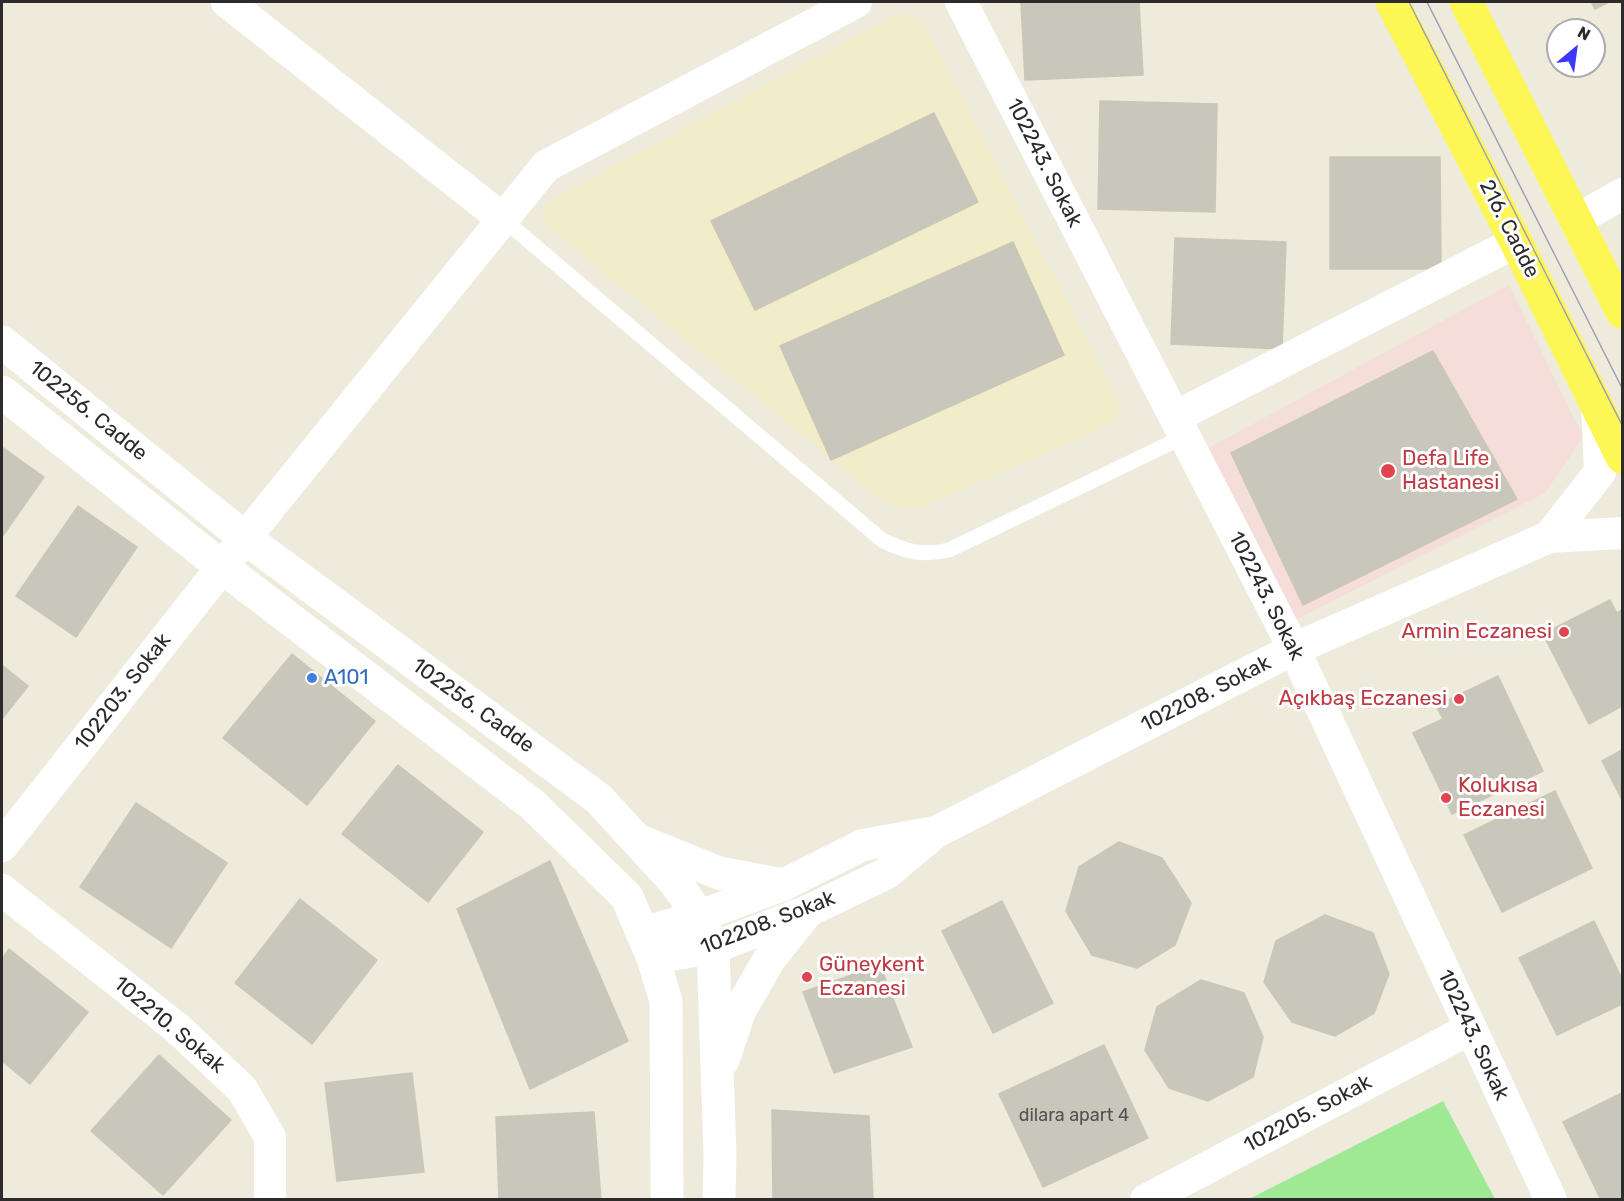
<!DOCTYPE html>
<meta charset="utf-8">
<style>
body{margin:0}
#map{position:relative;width:1624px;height:1201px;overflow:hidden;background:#eeeadc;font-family:Rubik,sans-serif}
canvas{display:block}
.frame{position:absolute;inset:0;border:3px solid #2b2b2b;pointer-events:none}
.north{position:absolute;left:1546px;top:18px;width:60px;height:60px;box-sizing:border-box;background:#fff;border:2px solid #aaa;border-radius:50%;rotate:29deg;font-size:16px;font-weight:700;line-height:24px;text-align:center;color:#2b2b2b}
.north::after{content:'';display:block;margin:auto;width:21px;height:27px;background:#3c38ff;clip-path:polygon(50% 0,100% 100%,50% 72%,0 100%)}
</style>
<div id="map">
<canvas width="1624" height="1201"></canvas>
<div class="frame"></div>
<div class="north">N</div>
</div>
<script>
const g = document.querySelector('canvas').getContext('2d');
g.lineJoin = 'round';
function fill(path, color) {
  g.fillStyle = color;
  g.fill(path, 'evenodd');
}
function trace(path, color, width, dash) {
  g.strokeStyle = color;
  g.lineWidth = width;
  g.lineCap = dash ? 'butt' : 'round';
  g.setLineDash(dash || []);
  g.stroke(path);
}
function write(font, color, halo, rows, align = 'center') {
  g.font = font + ' Rubik,sans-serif';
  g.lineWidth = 6;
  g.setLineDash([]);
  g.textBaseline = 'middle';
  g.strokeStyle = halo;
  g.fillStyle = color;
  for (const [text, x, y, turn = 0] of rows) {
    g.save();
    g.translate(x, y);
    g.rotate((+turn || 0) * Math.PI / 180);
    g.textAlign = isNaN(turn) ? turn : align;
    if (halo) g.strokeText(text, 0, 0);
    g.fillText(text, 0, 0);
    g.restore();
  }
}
fill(new Path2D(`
 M901 12 923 21 1120 404 1115 423 923 507 902 509 880 499 550 229 542 212 554 198Z`), '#f1ecca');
fill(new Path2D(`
 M1509 285 1583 437 1545 493 1293 621 1205 450Z`), '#f5ddd9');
fill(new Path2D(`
 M1443 1101 1495 1199H1249Z`), '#a0e994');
const building = new Path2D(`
 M1021 2H1139L1143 75 1025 80Z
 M1591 2H1609L1595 9Z
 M1100 101 1217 104 1215 212 1098 209Z
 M934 113 978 202 755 310 711 221Z
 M1330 157H1440L1441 269H1330Z
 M1175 238 1286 242 1282 349 1171 344Z
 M1013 242 1064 355 831 460 780 346Z
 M1433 351 1517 499 1303 605 1231 453Z
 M2 447 44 477 2 537Z
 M78 506 137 547 76 637 16 596Z
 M1610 600 1617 613 1622 610V706L1589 724 1543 634Z
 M292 654 375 721 307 805 223 738Z
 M2 665 28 686 2 719Z
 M1498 676 1543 771 1452 814 1413 733 1443 719 1436 706Z
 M1622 750V800L1602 761Z
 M398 765 483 832 428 902 342 834Z
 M1555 791 1592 868 1502 912 1464 835Z
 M136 803 227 863 171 948 80 887Z
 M1119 842 1162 858 1191 903 1175 945 1137 968 1092 955 1066 911 1079 867Z
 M550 861 628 1041 530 1089 457 909Z
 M300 899 377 960 312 1044 235 983Z
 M1002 901 1053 1003 993 1033 942 931Z
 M1325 915 1373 933 1389 974 1374 1013 1335 1036 1292 1022 1264 982 1276 941Z
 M1594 921 1622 979V1004L1557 1035 1519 958Z
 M9 949 88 1012 30 1084 2 1061V959Z
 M880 965 912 1047 834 1073 803 992Z
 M1201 980 1244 993 1263 1037 1253 1077 1208 1101 1169 1088 1145 1050 1157 1007Z
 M1104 1045 1148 1138 1043 1187 999 1094Z
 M159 1055 231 1120 163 1195 91 1131Z
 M412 1073 424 1172 337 1181 325 1083Z
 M1622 1093V1199L1601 1200 1563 1122Z
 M772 1110 869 1116 873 1200H773Z
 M594 1112 601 1200H499L496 1117Z`);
fill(building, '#c9c7bc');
trace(building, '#cac7b5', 1.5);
trace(new Path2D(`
 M503 219 882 540C905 552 924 556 949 550L1185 436`), '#fff', 15);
trace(new Path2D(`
 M227 2 503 219
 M961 2 1294 649 1551 1200
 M1575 221 1622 194
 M1175 417 1516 242
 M1549 537 1600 472 1597 406
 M2 846 245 538 546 166 856 2
 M2 890 177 1028 242 1089 270 1137V1200
 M642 933 699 916 783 885 863 845 935 832
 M653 958 713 948 808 911 887 873 936 832 1294 649 1549 537 1622 533
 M1146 1200 1470 1029`), '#fff', 32);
trace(new Path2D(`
 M2 342 245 538 599 799 676 883 699 916 713 948 720 1155 719 1200
 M2 392 222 567 533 805 627 897 653 958 666 1001 667 1200
 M645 843 719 873 783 885
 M723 1060 740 1010 770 958 808 911`), '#fff', 33);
trace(new Path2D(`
 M1392 2 1516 242 1622 457
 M1466 2 1622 312`), '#fcf754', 33);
trace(new Path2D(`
 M1409 2 1622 425
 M1427 2 1622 388`), '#a09eb7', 1.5);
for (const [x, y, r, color] of [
 [1388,471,8,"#e0444e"],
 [1564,632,6,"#e0444e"],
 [312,678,6,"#3f7fe0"],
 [1459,699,6,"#e0444e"],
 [1446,798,6,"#e0444e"],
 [807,977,6,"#e0444e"]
]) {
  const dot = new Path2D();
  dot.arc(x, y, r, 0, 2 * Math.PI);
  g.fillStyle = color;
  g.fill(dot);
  trace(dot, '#fff', 2);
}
write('18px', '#52524f', null, [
 ["dilara apart 4",1074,1116]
]);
write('21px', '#2b2b2b', '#fff', [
 ["102243. Sokak",1044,163,63],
 ["216. Cadde",1509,229,63],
 ["102256. Cadde",88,411,39],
 ["102243. Sokak",1266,596,63],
 ["102203. Sokak",123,692,-52],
 ["102208. Sokak",1206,694,-27],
 ["102256. Cadde",473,706,36],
 ["102208. Sokak",768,923,-21],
 ["102210. Sokak",169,1025,40],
 ["102243. Sokak",1473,1035,65],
 ["102205. Sokak",1308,1114,-28]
]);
write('21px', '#be3a42', '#fff', [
 ["Defa Life",1402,459],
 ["Hastanesi",1402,483],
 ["Armin Eczanesi",1552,632,"right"],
 ["Açıkbaş Eczanesi",1447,699,"right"],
 ["Kolukısa",1458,786],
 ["Eczanesi",1458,810],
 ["Güneykent",819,965],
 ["Eczanesi",819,989]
], 'left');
write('21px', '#366cbe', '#fff', [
 ["A101",324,678]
], 'left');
</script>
